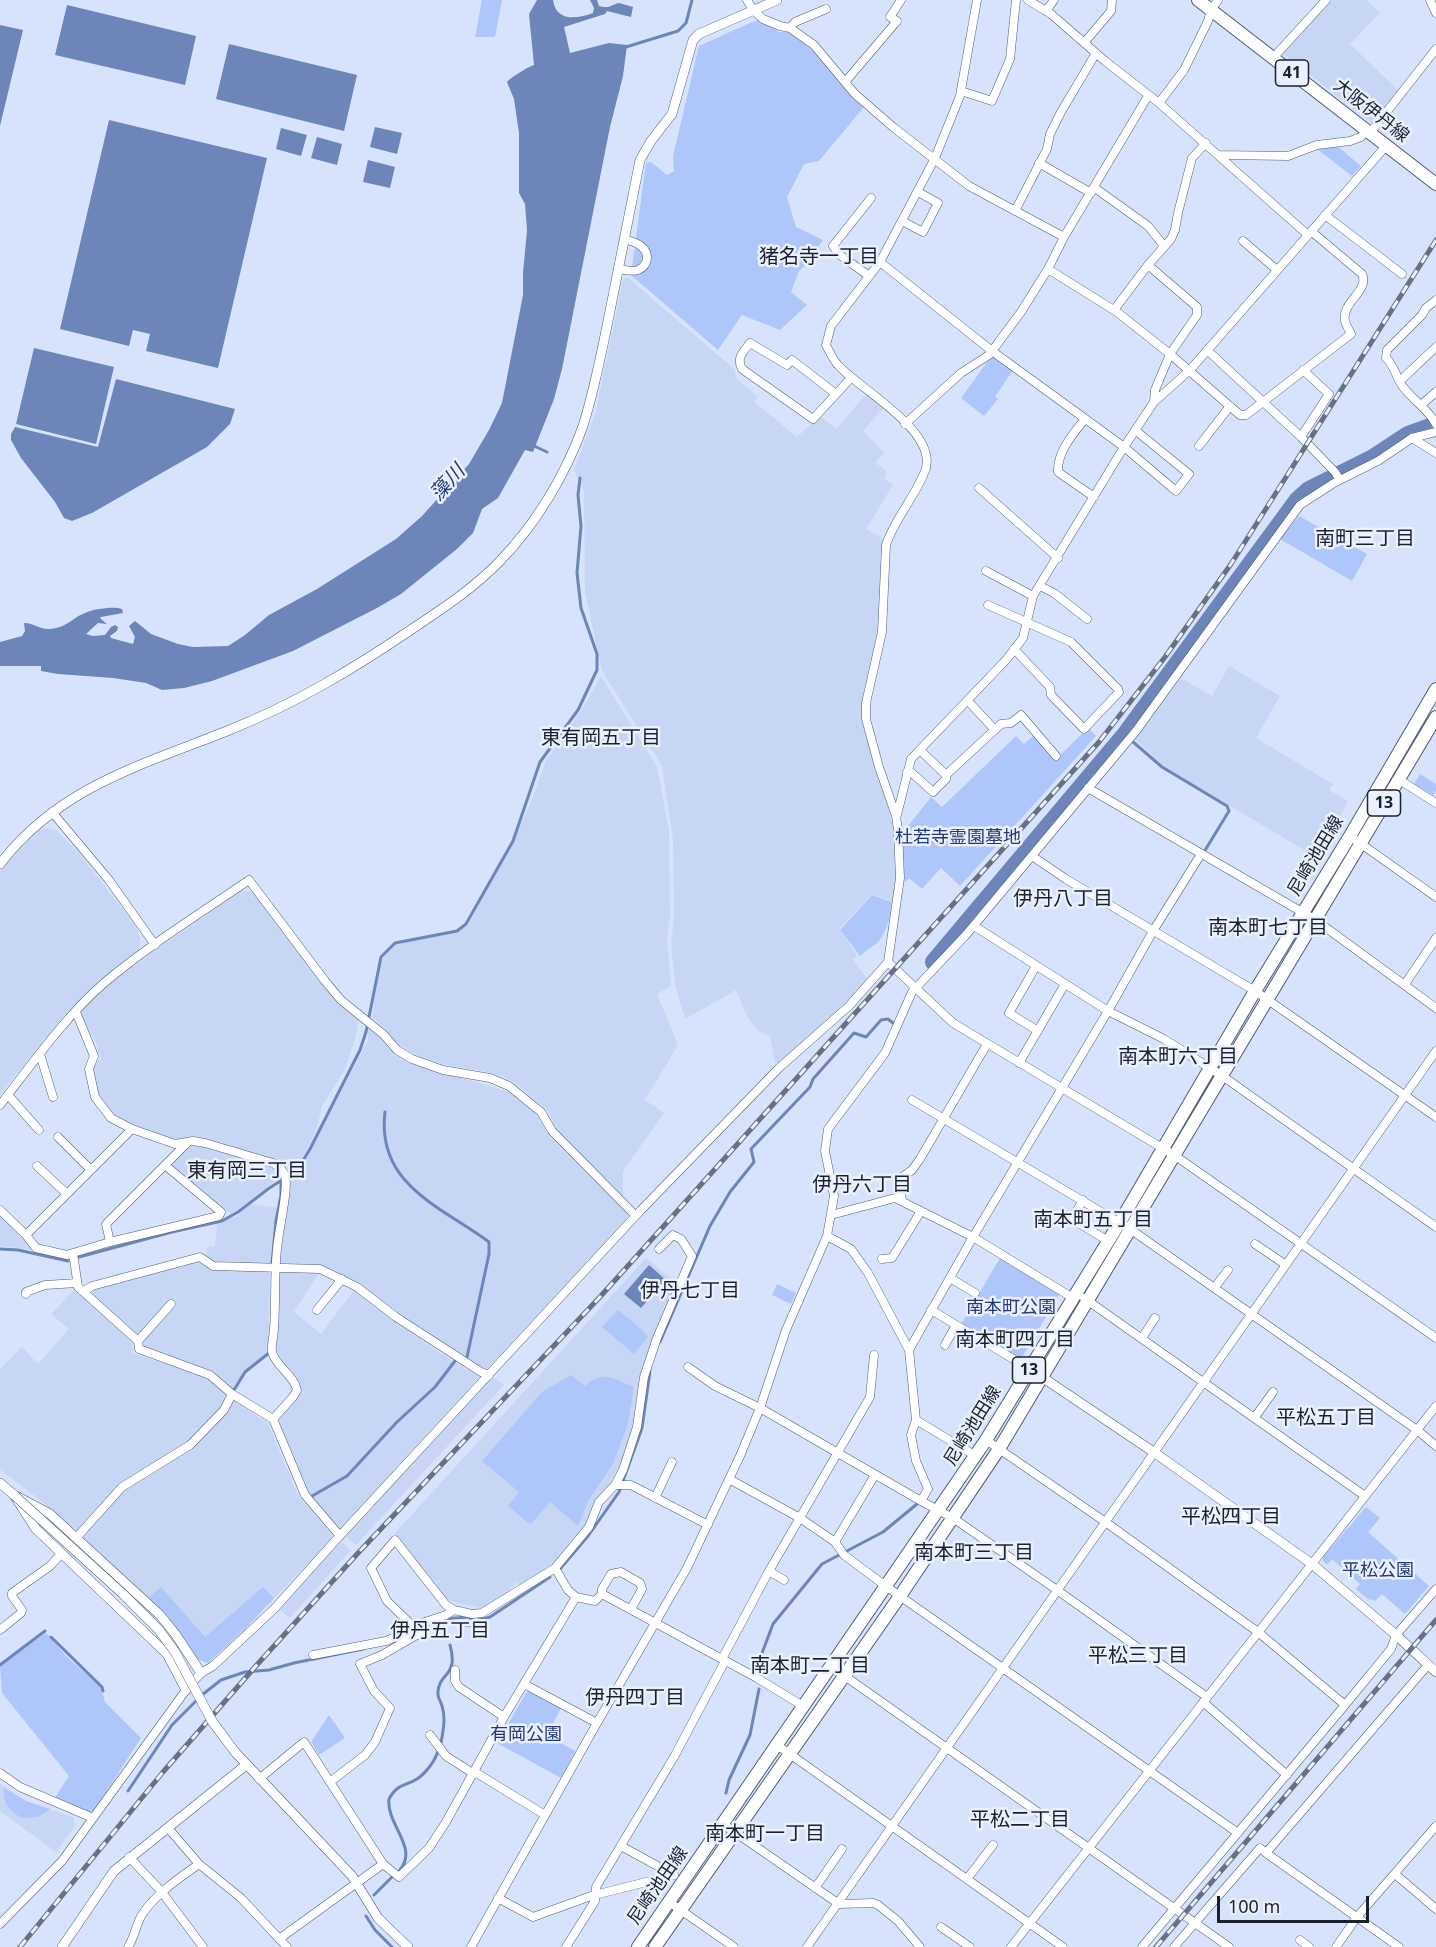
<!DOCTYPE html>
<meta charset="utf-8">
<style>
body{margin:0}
#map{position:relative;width:1436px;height:1947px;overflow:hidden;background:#d7e3fd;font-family:"Noto Sans",sans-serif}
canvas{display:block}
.scale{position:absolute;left:1217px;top:1896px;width:152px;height:27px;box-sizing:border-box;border:3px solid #1b212c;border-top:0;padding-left:8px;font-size:18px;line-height:21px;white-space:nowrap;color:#1b212c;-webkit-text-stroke:4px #eaf0fd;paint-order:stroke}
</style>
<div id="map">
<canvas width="1436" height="1947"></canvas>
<div class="scale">100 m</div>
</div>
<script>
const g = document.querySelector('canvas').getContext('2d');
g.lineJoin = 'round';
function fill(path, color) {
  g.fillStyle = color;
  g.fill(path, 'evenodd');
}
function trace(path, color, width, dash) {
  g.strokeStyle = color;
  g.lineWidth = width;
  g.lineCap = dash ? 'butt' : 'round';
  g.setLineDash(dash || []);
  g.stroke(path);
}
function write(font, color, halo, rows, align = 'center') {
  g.font = font + ' "Noto Sans","Noto Sans JP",sans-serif';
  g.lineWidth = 5;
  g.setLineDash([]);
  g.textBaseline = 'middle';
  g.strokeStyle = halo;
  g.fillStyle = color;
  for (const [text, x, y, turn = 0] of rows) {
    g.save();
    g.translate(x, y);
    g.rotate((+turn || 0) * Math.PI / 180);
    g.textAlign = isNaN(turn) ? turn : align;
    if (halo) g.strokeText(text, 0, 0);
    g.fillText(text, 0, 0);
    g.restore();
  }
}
fill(new Path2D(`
 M1332 0H1366L1380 13 1350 44 1399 91 1373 124 1282 53Z
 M627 277 734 369 737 379 758 397 754 402 797 437 820 416 836 429 866 394 883 408 863 431 885 453 875 462 887 472 884 478 893 485 866 529 883 538 879 632 863 700 862 711 893 826 897 873 895 902 872 894 839 929 857 955 853 959 867 979 836 1014 779 1063H775L770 1036 758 1031 747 1016 736 990 685 1019 675 985 671 943 674 917 673 841 662 766 602 671 585 593 584 491 574 469 595 415 623 280Z
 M1229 666 1280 696 1256 738 1333 784 1329 790 1348 801 1318 858 1167 769 1135 739 1181 678 1212 696Z
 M601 676 657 767 669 830 670 915 667 940 671 986 657 994 678 1045 645 1100 664 1113 625 1168 623 1173V1196L556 1129 548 1111 519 1086 508 1079 487 1072 442 1064 418 1056 394 1042 385 1029 372 1018 380 962 395 944 456 932 469 925 480 902 504 860 531 802 546 761 584 706Z
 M47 828 56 830 80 854 136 927 140 936V947L135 955 104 979 67 1012 0 1094V871L38 830Z
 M240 891 254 892 328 992 359 1018 355 1039 344 1071 322 1106 317 1128 308 1148 298 1164 288 1174 266 1157 204 1139 188 1138 180 1141 176 1140 115 1118 98 1096 92 1063 101 1059 94 1037 91 1035 81 1014V1011L109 983Z
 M370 1028 380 1036 389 1049 409 1062 509 1092 535 1113 550 1137 626 1212 627 1218 488 1368H480L388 1308 365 1288 319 1266 282 1262 279 1260 288 1179 302 1167 368 1040V1031Z
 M198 1143 274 1167 282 1176 231 1214 171 1166 188 1146Z
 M251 1204 277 1208 271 1265 212 1263 206 1257 207 1247 215 1246 217 1224 237 1216Z
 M0 1214 22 1233 34 1250 0 1246Z
 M646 1258 676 1283 641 1372 634 1425 619 1473 595 1503 589 1522 554 1566 522 1587 517 1582 508 1591 509 1595 485 1609 447 1600 403 1548 405 1546 395 1533Z
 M197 1260 211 1268 270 1271 268 1352 244 1371 233 1390 209 1370 144 1347 143 1341 95 1300 96 1298 92 1295 93 1289Z
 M278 1271 319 1273 294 1312 321 1334 354 1290 434 1349 479 1377 340 1529 310 1495 278 1419 298 1394 295 1380 274 1347Z
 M75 1289 133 1339 132 1353 206 1377 228 1396 222 1408 185 1445 120 1485 77 1531 35 1496 0 1470V1369L22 1347 38 1364 69 1329 51 1314Z
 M492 1376 504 1385 356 1545 345 1536Z
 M233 1400 268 1423 298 1495 331 1534 332 1538 244 1630 208 1663 196 1659 185 1639 174 1624 83 1538 86 1532 125 1488 190 1448Z
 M341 1541 351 1550 290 1618 280 1610Z
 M0 1784 26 1801 73 1817 75 1826 56 1852 0 1811Z`), '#c8d6f5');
fill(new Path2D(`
 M482 0H502L495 37H475Z
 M759 19 779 32H794L839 78 864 107 819 161 804 164 787 197 796 227 823 240 808 263 799 271 791 292 807 305 780 330 742 315 718 350 631 275 646 163 651 162 667 175 674 171 673 156 699 46Z
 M1337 146 1361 166 1352 176 1317 149Z
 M994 356 1013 370 995 397 998 399 984 416 961 398 991 357Z
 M1299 516 1367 554 1352 581 1280 539Z
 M1088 728 1096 736 960 886 941 868 922 889 909 878 905 883 901 835 931 797 942 807 1016 736 1024 744 1033 736 1056 759Z
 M1420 774 1436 784V791L1433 795 1414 784Z
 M872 895 892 902C890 916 887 934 876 944 871 948 865 951 860 956L840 930Z
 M1000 1258 1060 1293 1021 1359 962 1323Z
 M777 1284 796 1293 791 1304 772 1295Z
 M618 1310 640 1328 648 1337 634 1354 602 1327Z
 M571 1375 585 1386C603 1369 614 1379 634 1387L628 1424 613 1464 588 1501 578 1526 550 1502 532 1523H528L508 1506 519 1492 482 1461 542 1392Z
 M1366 1507 1380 1518 1368 1532 1429 1586 1405 1614 1382 1594 1375 1601 1371 1599 1369 1600 1356 1589 1360 1584 1332 1559 1327 1565 1323 1561V1557Z
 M161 1587 205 1637 263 1587 274 1598 244 1630 208 1663 196 1659C184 1636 168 1618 150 1599V1596Z
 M46 1633 67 1657 101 1687 105 1702 141 1738 95 1809 89 1813 54 1799 69 1776 2 1693 0 1666Z
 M530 1691 561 1708 547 1735 575 1751 561 1778 497 1743 526 1693Z
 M329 1715 345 1738 319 1755 311 1742Z
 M4 1788 26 1801 50 1809 38 1817 22 1818C9 1811 2 1802 4 1788Z`), '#aec6fa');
fill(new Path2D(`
 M537 0H553C556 22 577 19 593 13L594 8 590 0H597L599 6C609 9 611 5 619 3L633 7 631 17 607 11 605 14 564 27 570 53 609 43 627 45 623 76 610 127 562 369 554 399 533 452 525 450 498 498 482 509 473 533 457 549 401 594 377 608 293 651 212 681 184 688 162 690 146 683 113 678 58 674 41 671V666H0V642L22 636 25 631 24 623C37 623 39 632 56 628 69 625 74 617 85 613 93 609 114 606 122 609L123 613 101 617 100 618 107 624 98 623 86 634 93 636 105 635 111 627 115 625 118 627 117 631 110 636 111 638 133 644 135 637 129 626 135 621 151 634 178 644 193 647 228 646 245 635 269 615 317 589 396 539 422 516 469 464 489 430 502 403 523 295V273L527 230 525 204 519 193V133L514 99 507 82C511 77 528 67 534 65L529 14Z
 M67 5 196 36 185 85 55 55Z
 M0 25 23 30 0 126Z
 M229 44 357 75 344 131 216 99Z
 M109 120 267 158 218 368 146 351 150 334 133 330 129 346 60 329Z
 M375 127 402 133 397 154 370 147Z
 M281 128 307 135 301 156 276 149Z
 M317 137 342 144 337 165 311 158Z
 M368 160 395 167 390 188 363 182Z
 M34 348 114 367 96 444 16 424Z
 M116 379 235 409 230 424 207 447 92 513 72 521 64 518 55 502 21 458 11 440V434L15 427 98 447Z
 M649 1265 666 1280 641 1308 624 1294Z`), '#6e85b9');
trace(new Path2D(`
 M626 47 678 31 686 23 692 0
 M532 445 547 452
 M1125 735 1162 767 1227 806 1229 811 1204 852
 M385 1112C376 1185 442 1207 489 1242V1254L467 1357
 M0 1249 18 1250 68 1261
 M79 1257 172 1232 222 1221 238 1212 268 1189 291 1174 299 1167 310 1149 360 1050 366 1032 381 957 395 943 457 931 466 924 513 841 540 762 578 710 597 670V654L581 608 577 573 581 526 578 495 580 478
 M272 1264 276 1221 281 1195V1182
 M660 1342 710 1226 730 1192 754 1162 751 1149 810 1087 813 1079 854 1033 866 1037 881 1020 888 1019 893 1023
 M234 1390 245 1372 269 1353
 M312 1496 347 1476 397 1422 435 1387 455 1361
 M560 1569 588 1536 619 1492 642 1428 650 1371
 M444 1619 468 1617 475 1621 490 1617 550 1577
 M465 1625 474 1626 485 1619
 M51 1637 102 1687 103 1691
 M0 1665 45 1631
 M756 1669 773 1624 822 1564 883 1532 917 1504
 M202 1695 221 1680 245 1672 269 1670 294 1663 363 1649
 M441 1743C443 1731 446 1718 442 1706 441 1701 437 1698 438 1692 439 1672 459 1677 450 1645
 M128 1791 172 1725 197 1700
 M726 1793 729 1780 750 1735 759 1689
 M399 1871C420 1848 386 1825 389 1799 398 1783 404 1787 417 1779 426 1773 435 1761 438 1751
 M374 1895 393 1876
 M366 1916 375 1930 392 1947`), '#6e85b9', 3);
trace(new Path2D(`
 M934 962 1125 735 1297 501 1309 490 1373 458 1408 435 1436 425`), '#6e85b9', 18);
const minor = new Path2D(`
 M747 0 754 11 763 19 780 26 790 28 814 45 855 94 893 127 969 186 1064 237
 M1028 0 1051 14 1105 61 1159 103 1308 235
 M1430 0 1436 13
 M1046 11 1054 0
 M790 28 795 22 826 9
 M1084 43 1111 11 1112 0
 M1273 58 1326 0
 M846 81 897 21 890 17 901 0
 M961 91 992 101 1010 59 1016 0
 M1159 103 1184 70 1208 21 1211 10 1218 0
 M1370 133 1436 49
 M1219 155 1288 156 1317 145 1350 141 1361 137 1367 130
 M1039 163 1091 193
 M1095 188 1148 226 1164 246
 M1015 211 1047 149 1050 134 1061 112 1096 53
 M1325 215 1402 274
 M902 221 923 232 938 203 918 192
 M1243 241 1277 270
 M880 262 992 351 1021 312 1048 269 1064 237 1148 96
 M1148 265 1197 307V315L1170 354 1240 415H1246L1351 334C1349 330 1346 325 1345 321 1341 302 1370 291 1362 274L1311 231
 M618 269C625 270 631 272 638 270 648 266 650 254 642 247 637 242 630 241 624 239
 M1048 269 1117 312 1170 354 1155 390 1154 402
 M869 276 840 255 833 246 871 198
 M1436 300 1426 308 1422 315 1387 350 1386 358C1395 366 1396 378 1403 387 1414 401 1428 409 1436 424
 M1114 310 1148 265 1171 239 1175 230 1178 213 1192 158 1206 143
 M1207 350 1301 437 1335 472 1340 480
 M1400 381 1436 347
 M836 394 792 360 787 365 750 343C743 352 736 358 742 369L813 419 851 378
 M1421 405 1436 392
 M1085 419C1073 434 1057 452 1058 472L1094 497
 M905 424 961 373 989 355 992 351 1124 447 1154 402 1190 370 1386 146
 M1301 437 1329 394 1303 370
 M1412 438 1436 453
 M1199 446 1230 406
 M979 488 1058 558
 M986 571 1033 596
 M1040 586 1054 593 1087 619
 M988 605 1071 642 1118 689 1119 692 1084 729 1051 695 1050 687 1014 649
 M968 701 995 730
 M920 750 946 775 1001 724 1011 723 1021 715 1056 756
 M907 772 912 773 933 792 946 779V775
 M1398 779 1436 803
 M1088 788 1314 919 1436 1008
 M52 812 109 880 155 945
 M897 815 911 759 1006 660 1023 638 1033 596 1124 447 1176 491 1189 474 1135 430
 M1350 836 1436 897
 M1032 856 1066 879 1255 991 1436 1117
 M974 926 1108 1011 1164 1039 1221 1075 1436 1227
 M888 962 953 1023 1174 1155 1436 1338
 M1036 966 1009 1013 1038 1031
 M1405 984 1436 938
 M76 1012 94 1056 89 1069 95 1097 111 1118 132 1129 175 1144 193 1141 205 1143 273 1163C278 1166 284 1170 285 1176 289 1188 278 1233 277 1249 274 1276 276 1302 274 1328 274 1335 271 1345 272 1352 276 1367 294 1375 297 1390L293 1397 273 1419
 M40 1054 53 1097
 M1019 1063 1065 984
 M8 1095 39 1130
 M912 1100 1130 1229 1417 1430 1436 1446
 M0 1105C32 1064 65 1017 104 983 149 945 201 913 249 880L325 981 341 1000 384 1035 397 1050 412 1059 443 1070 490 1078 509 1086 541 1112 552 1131 635 1215
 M58 1137 91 1170
 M37 1166 67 1194
 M1083 1200 1072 1219 1108 1241
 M902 1201 898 1180 912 1170 920 1159 987 1044
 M0 1210 26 1235 36 1248 67 1255 73 1253 78 1287 138 1341 139 1349 210 1375 232 1394 273 1419 305 1495 340 1536
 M831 1215 895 1198 973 1237 1073 1298
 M26 1235 132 1129
 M827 1236 851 1249 868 1273 909 1350 916 1420 911 1435 916 1461 928 1489 921 1501 953 1518 1057 1590 1207 1697
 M110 1242 219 1216 221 1212 166 1166
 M1255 1244 1286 1265
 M73 1253 110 1242 106 1224 187 1143
 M882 1259 892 1258 921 1211
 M950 1278 975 1293
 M1215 1287 1228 1270
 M84 1291 92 1286 200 1257 213 1266 320 1269 357 1287 396 1317 481 1372 489 1375
 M26 1294V1292L45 1285 77 1283
 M1084 1298 1365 1496
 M317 1310 342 1279
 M931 1310 1030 1369
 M1142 1338 1155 1318
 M138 1341 171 1304
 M945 1345 956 1325
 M909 1350 973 1237 1108 1011 1153 931 1201 854
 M688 1367 715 1386 760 1408 921 1501
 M1255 1417 1273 1392
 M916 1420 976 1456
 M986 1440 1104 1521 1258 1632 1345 1705
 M729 1479 800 1518 835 1542 844 1555 887 1587 1238 1833
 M615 1485 623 1470 637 1427 644 1377 657 1338 692 1256 681 1239 673 1235 659 1249
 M655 1498 672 1462
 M708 1525 631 1485H615L599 1502 589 1527 555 1568 482 1613 472 1614 454 1610 446 1605 395 1540 371 1568 387 1601 420 1633 382 1655 360 1664 374 1691 390 1708 375 1742 365 1755 330 1782 383 1864 399 1877 429 1848 446 1822 504 1717 576 1597 595 1601 602 1594 757 1678 803 1706
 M77 1537 122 1487 190 1445 224 1410 232 1394
 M835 1542 875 1475
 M555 1568 568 1590 576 1597
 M769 1571 784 1580
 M602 1594V1589L611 1574 621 1572 640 1583 642 1589 631 1609
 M0 1630 21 1613 22 1610 12 1596V1593L50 1566 61 1554
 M313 1655 386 1641 407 1632 419 1624 446 1615 454 1610
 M722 1659 769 1571 870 1397 874 1355
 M832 1667 1229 1947
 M455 1670V1681L459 1687 504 1717
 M524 1684 597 1723
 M1203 1702 1287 1775
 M430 1735 446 1756 474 1774
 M777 1745 1063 1947
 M475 1772 545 1815
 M0 1773 20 1787 93 1818
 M259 1779 304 1742 330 1782
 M723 1824 839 1904 873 1903 878 1905 898 1921 920 1947
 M168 1828 199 1864
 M1266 1853 1399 1947
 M129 1857 161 1891 203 1947
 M1395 1874 1436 1909
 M967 1879 993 1845
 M815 1888 842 1849
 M498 1898 533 1917 591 1896 674 1875 621 1846
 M669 1902 734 1947
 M0 1924 62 1861 186 1690 201 1673 213 1666 274 1609 335 1541 641 1210 779 1068 849 1006 888 962 900 878 898 830 896 816 879 767 866 719V703L882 632 886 545C895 518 915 497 925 471 940 432 859 389 838 365 833 360 830 352 826 345L831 326 880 262 935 158 960 96 977 0
 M941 1927 970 1947
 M279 1939 383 1864
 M1300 1940 1309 1947
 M128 1947C135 1937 136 1923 143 1913 158 1892 178 1879 199 1864L241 1898 287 1947
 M471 1947 597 1723 687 1568 740 1456 760 1408 786 1330 827 1236 834 1196 825 1151 828 1129 885 1053 912 992 965 936 1136 731 1300 505 1334 483 1378 461 1412 438 1436 432
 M566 1947 595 1901 596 1887 674 1757 725 1661
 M807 1947 1436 1051
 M1011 1947 1436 1406
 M1142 1947 1345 1705 1391 1649 1396 1635 1436 1589
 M1174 1947 1260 1848 1266 1853 1428 1665
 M1336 1947 1357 1917 1436 1826`);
const tertiary = new Path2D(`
 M0 864C59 787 142 765 227 731 295 704 355 668 415 627 445 607 475 587 500 561 536 524 566 474 583 426 595 388 602 350 610 311 620 261 630 210 640 160L651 141 672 114 693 40 699 34 777 0
 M1030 1369 1155 1453 1312 1564 1396 1635 1436 1672
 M0 1483 14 1495 36 1529 167 1654 186 1690
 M16 1496 50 1514 160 1615 176 1635 201 1673
 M235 1752 352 1876 378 1918 408 1947
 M62 1947 114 1871 246 1765`);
const primary = new Path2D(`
 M1198 0 1436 184
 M638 1947 986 1440 1120 1222 1255 991 1350 836 1436 689
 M655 1947 900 1596 999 1449 1436 717`);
trace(minor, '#505c77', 9);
trace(tertiary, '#505c77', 10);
trace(primary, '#505c77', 14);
trace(minor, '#fff', 8);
trace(tertiary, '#fff', 9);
trace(primary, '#fff', 12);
const rail = new Path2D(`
 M20 1947 163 1772 255 1667 359 1552 599 1298 1099 742 1165 657 1231 564 1436 240
 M1156 1947 1436 1620`);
trace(rail, '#687081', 5);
trace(rail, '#eaf0fd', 3, [9]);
const tertiaryBridge = new Path2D(`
 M14 1495 123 1594 159 1630 175 1652 212 1721 235 1752`);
trace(tertiaryBridge, '#505c77', 10, []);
trace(tertiaryBridge, '#fff', 9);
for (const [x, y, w] of [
 [1292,73,33],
 [1384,803,33],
 [1029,1370,33]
]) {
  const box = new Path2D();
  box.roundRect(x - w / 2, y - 13, w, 26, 4.5);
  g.fillStyle = '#eaf0fd';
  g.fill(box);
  trace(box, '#1b212c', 1.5);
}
write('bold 16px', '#1b212c', null, [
 ["41",1292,73],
 ["13",1384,803],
 ["13",1029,1370]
]);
write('18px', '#1b212c', '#eaf0fd', [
 ["大阪伊丹線",1371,111,38],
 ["尼崎池田線",1316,856,-59],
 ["尼崎池田線",973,1426,-58],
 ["尼崎池田線",658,1886,-55]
]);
write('18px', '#213978', '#eaf0fd', [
 ["杜若寺霊園墓地",958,838],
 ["南本町公園",1011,1308],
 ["平松公園",1378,1571],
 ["有岡公園",526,1735]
]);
write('20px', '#1b212c', '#eaf0fd', [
 ["猪名寺一丁目",819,257],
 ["南町三丁目",1365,539],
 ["東有岡五丁目",601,738],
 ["伊丹八丁目",1063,899],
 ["南本町七丁目",1268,928],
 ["南本町六丁目",1178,1057],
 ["東有岡三丁目",247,1171],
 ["伊丹六丁目",862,1185],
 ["南本町五丁目",1093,1220],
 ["伊丹七丁目",690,1291],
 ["南本町四丁目",1015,1340],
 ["平松五丁目",1326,1418],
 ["平松四丁目",1231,1517],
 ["南本町三丁目",974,1553],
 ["伊丹五丁目",440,1631],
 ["平松三丁目",1138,1656],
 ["南本町二丁目",810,1666],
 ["伊丹四丁目",635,1698],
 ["平松二丁目",1020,1820],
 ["南本町一丁目",765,1834]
]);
write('italic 20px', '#233b7b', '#eaf0fd', [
 ["藻川",448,483,-48]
]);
</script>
